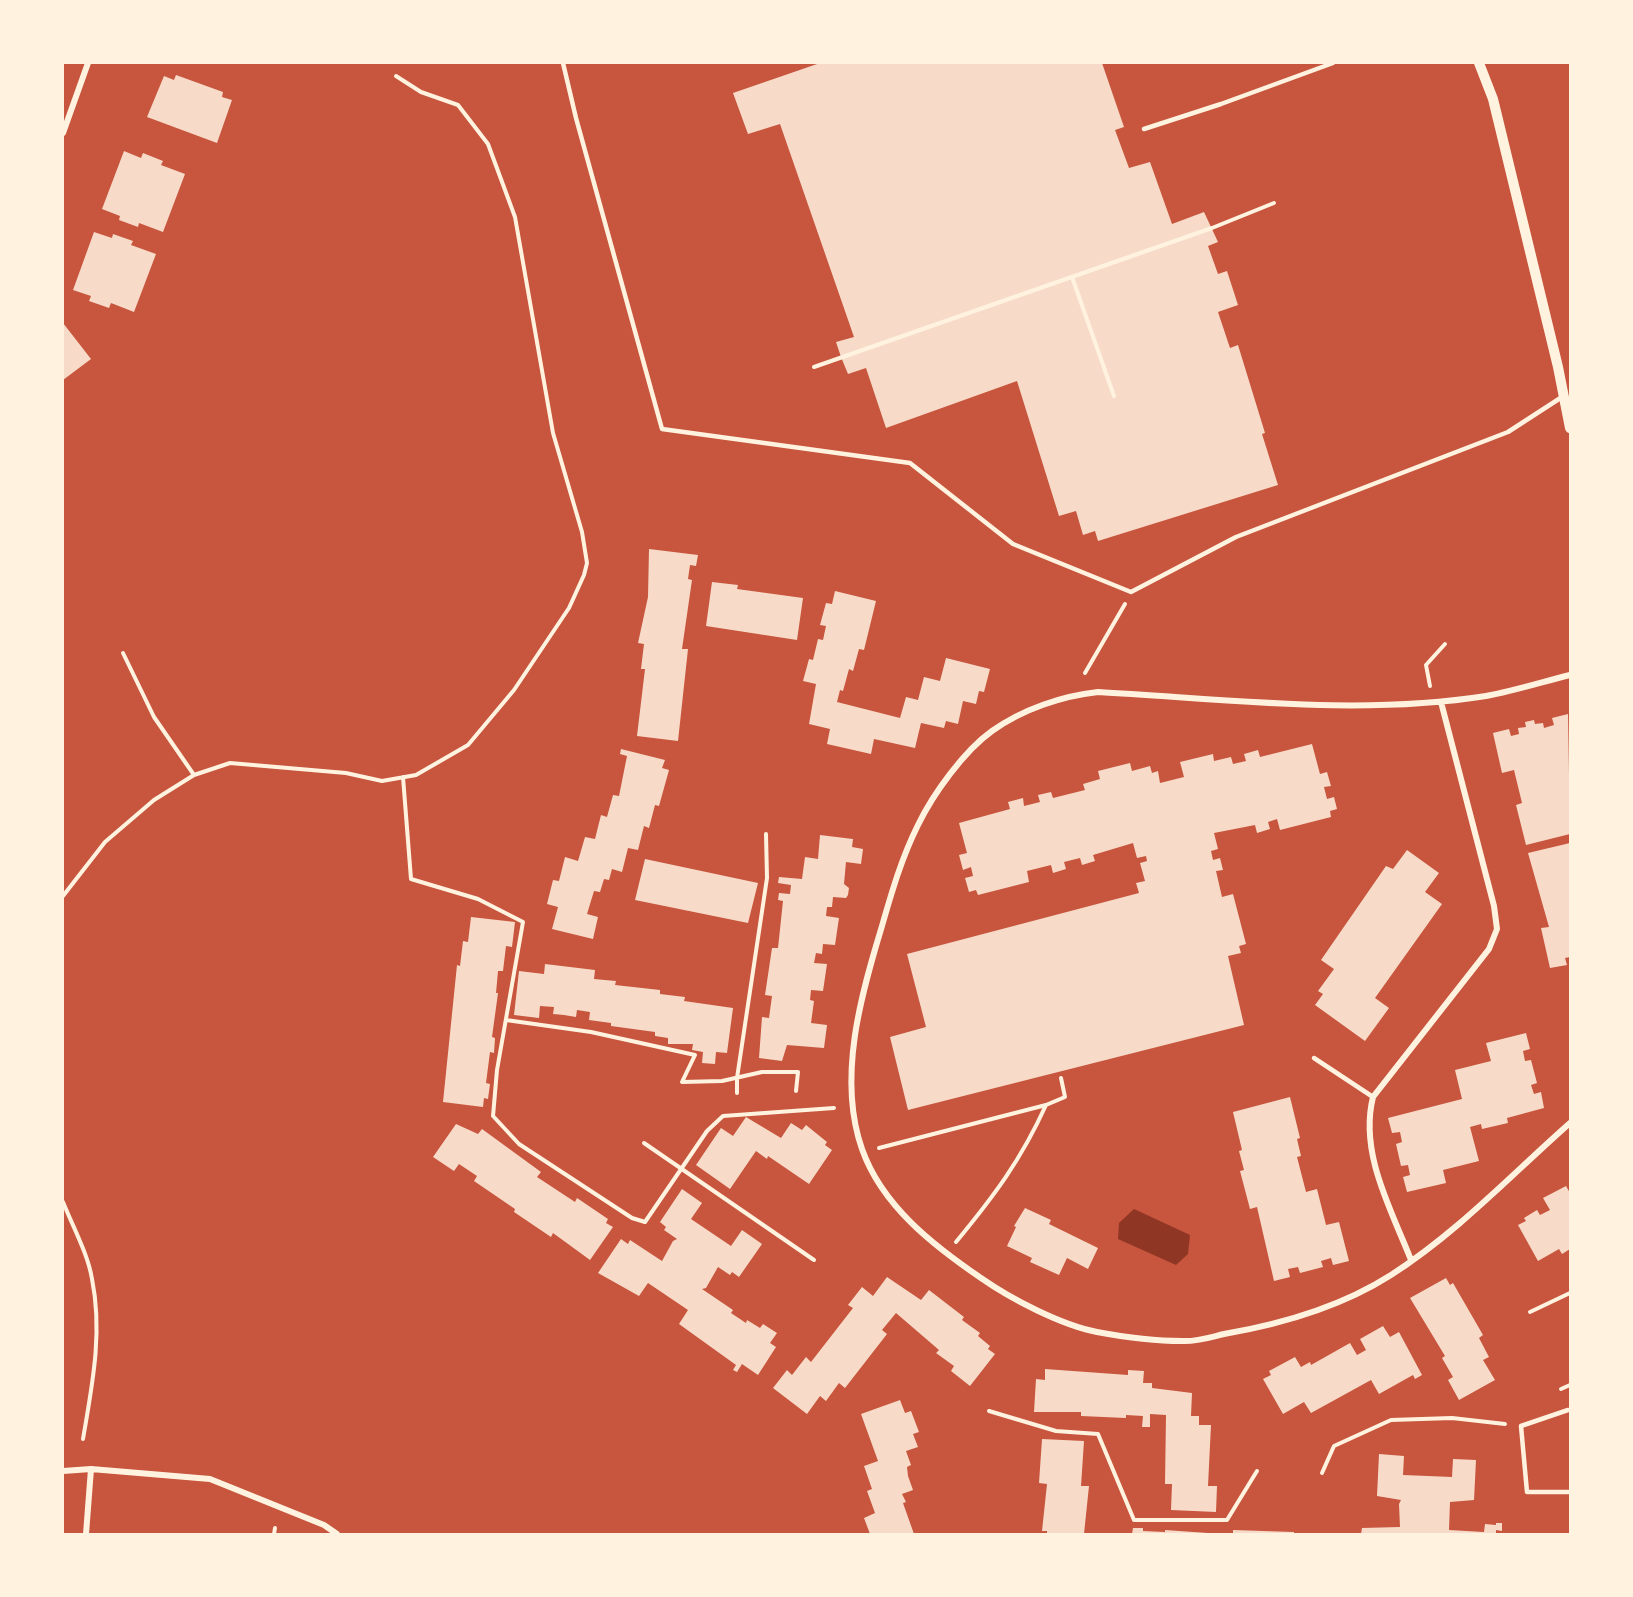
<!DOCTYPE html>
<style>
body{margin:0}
#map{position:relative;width:1633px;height:1597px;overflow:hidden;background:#c8553d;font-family:"DejaVu Sans",sans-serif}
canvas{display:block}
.frame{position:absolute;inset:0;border:64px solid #fff3e0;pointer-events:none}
</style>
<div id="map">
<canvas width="1633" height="1597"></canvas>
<div class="frame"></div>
</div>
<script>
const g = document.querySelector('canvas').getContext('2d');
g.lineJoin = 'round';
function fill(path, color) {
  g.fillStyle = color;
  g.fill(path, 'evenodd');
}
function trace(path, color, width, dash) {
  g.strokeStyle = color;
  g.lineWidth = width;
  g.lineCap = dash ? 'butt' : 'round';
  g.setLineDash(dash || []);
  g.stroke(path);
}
fill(new Path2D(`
 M1134 1209 1190 1235 1188 1254 1176 1265 1118 1239 1119 1223Z`), '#8f3625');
fill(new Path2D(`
 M820 63H1102L1124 127 1115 130 1129 168 1150 162 1172 224 1204 212 1218 242 1208 246 1218 274 1227 271 1238 305 1218 312 1230 348 1238 345 1265 433 1262 434 1278 485 1098 541 1095 531 1083 535 1076 511 1059 516 1017 381 886 428 866 368 848 374 841 357 836 342 854 337 780 124 748 134 733 93Z
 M176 75 223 92 222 97 232 100 217 143 147 117 164 76 174 80Z
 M124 151 141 158 143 153 163 161 161 165 185 174 163 232 139 223 138 227 119 220 120 216 102 209Z
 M94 232 112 238 113 234 133 241 131 245 156 254 134 312 111 303 109 308 89 301 91 296 73 290Z
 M63 323 91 359 63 380Z
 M649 549 698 555 696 566 690 565 688 579 692 580 682 649H688L678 741 637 736 645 669H641L644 644 638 643 648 597Z
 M712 582 738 585 737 589 803 598 797 640 706 626Z
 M835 591 876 601 864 650 859 649 853 671 849 669 843 691 840 690 837 702 900 718 906 697 918 700 924 677 940 681 946 658 990 669 984 692 979 691 976 704 963 701 958 724 946 721 944 728 921 723 915 748 874 739 871 754 827 744 830 729 809 724 816 684 803 681 809 659 813 660 818 639 823 640 826 626 820 625 826 603 832 604Z
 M1568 714 1570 834 1526 845 1516 805 1522 803 1514 770 1502 773 1493 733 1509 729 1511 736 1519 734 1518 728 1526 727 1525 722 1534 720 1535 724 1543 723 1544 728 1554 725 1552 718Z
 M1312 744 1320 774 1327 772 1331 786 1324 787 1327 799 1334 797 1337 809 1330 811 1331 817 1280 830 1277 819 1268 822 1270 829 1257 833 1255 825 1214 833 1218 849 1211 851 1213 860 1220 858 1223 870 1216 871 1222 897 1233 894 1246 944 1239 946 1241 953 1228 956 1244 1025 908 1110 890 1037 926 1027 907 954 1139 893 1136 883 1145 881 1140 863 1147 861 1146 856 1137 858 1133 843 1093 855 1095 861 1082 865 1080 858 1064 862 1066 869 1053 873 1051 865 1027 871 1029 882 978 895 976 890 969 892 965 878 973 876 971 867 963 870 959 855 967 853 959 823 1010 809 1008 802 1023 798 1024 806 1040 802 1038 795 1051 792 1053 798 1085 790 1083 784 1100 779 1098 771 1130 763 1132 771 1150 766 1152 773 1158 771 1160 783 1184 777 1180 762 1213 754 1214 761 1231 757 1233 764 1246 761 1244 754 1258 750 1260 757Z
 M621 749 665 760 662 768 669 770 659 806 655 805 649 828 644 826 638 850 628 848 622 872 612 869 609 880 604 879 600 892 594 891 587 914 598 917 593 939 552 929 558 907 547 904 553 880 559 881 565 857 578 861 585 837 595 839 601 815 607 817 613 795 619 796 627 756 620 754Z
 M820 835 853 839 852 847 863 849 861 864 846 862 844 884 849 888 848 895 846 898 833 897 832 907H827L826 916 839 918 835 945 823 944 822 954 816 953 814 963 827 964 823 991 811 990 810 1000 814 1001 811 1023 827 1025 824 1048 787 1045 782 1061 759 1058 762 1017 769 1018 772 996 765 995 772 948H778L783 901 778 900 779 893 790 894 791 885 778 883 779 877 802 879 805 857 818 859Z
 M1570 843V957L1565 958 1567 965 1550 968 1541 928 1549 927 1528 853Z
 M1407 850 1439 873 1425 892 1442 904 1375 998 1389 1008 1365 1041 1315 1005 1323 994 1318 991 1334 969 1321 960 1386 866 1393 869Z
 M645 859 758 883 748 923 635 900Z
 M471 917 515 922 512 947 506 946 503 971H498L496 993H498L492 1037 495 1038 494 1053 490 1052 486 1083 490 1084 488 1099 484 1098 483 1107 443 1102 457 965 460 966 463 941 468 942Z
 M545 964 595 970 594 979 616 981 615 985 660 990V994L685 997 684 1001 733 1008 727 1053 716 1052 715 1064 702 1063 703 1052 692 1050 693 1044H668V1038L655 1036V1032L611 1026V1023L589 1020 590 1012 577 1010 576 1017 564 1015 553 1014 554 1007 540 1006 539 1018 514 1015 519 971 544 974Z
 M1526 1033 1530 1049 1523 1051 1525 1061 1531 1060 1537 1083 1531 1085 1534 1094 1541 1092 1544 1108 1507 1118 1508 1123 1482 1129 1481 1124 1470 1127 1479 1161 1443 1170 1446 1183 1407 1192 1403 1177 1410 1175 1408 1165 1401 1166 1396 1144 1402 1142 1400 1132 1392 1133 1388 1118 1462 1099 1455 1070 1491 1061 1486 1043Z
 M1290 1097 1300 1138 1297 1139 1301 1156 1297 1157 1306 1192 1317 1189 1326 1225 1339 1222 1349 1261 1333 1265 1331 1258 1321 1261 1323 1267 1300 1273 1298 1267 1288 1269 1290 1277 1274 1281 1257 1207 1250 1209 1240 1171 1244 1170 1239 1151 1242 1150 1233 1112Z
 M746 1117 781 1138 791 1123 802 1130 806 1125 827 1142 825 1145 832 1150 809 1184 768 1156 767 1159 756 1151 730 1189 696 1165 721 1128 733 1136Z
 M456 1124 478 1134 482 1129 541 1172 537 1177 575 1202 577 1198 608 1219 606 1223 613 1227 590 1260 553 1233 551 1237 514 1212 515 1209 474 1181 477 1176 459 1164 454 1171 433 1157Z
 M1566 1186 1570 1193V1249L1562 1254 1559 1249 1538 1261 1518 1225 1526 1221 1524 1218 1537 1210 1540 1215 1550 1210 1543 1198Z
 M682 1189 702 1203 691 1219 731 1246 742 1230 762 1244 739 1277 732 1272 730 1275 718 1267 706 1288 702 1289 733 1310 731 1313 746 1323 747 1320 760 1328 763 1324 777 1333 770 1343 776 1347 758 1375 742 1364 737 1372 733 1370 736 1365 679 1324 688 1310 648 1283 639 1296 598 1273 621 1239 628 1244 630 1240 662 1261 673 1241 677 1239 664 1230 666 1227 660 1222Z
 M1025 1208 1051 1220 1049 1224 1098 1248 1088 1269 1067 1258 1059 1275 1030 1262 1032 1258 1007 1246 1016 1227 1014 1226Z
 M887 1277 921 1300 929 1290 964 1317 962 1320 980 1333 978 1336 990 1346 988 1349 995 1354 970 1386 951 1371 954 1366 936 1353 939 1350 896 1313 882 1330 887 1334 845 1388 839 1383 826 1401 820 1396 807 1414 773 1388 787 1370 792 1375 806 1357 811 1362 853 1308 848 1305 862 1287 873 1296Z
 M1446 1278 1450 1285 1453 1283 1483 1335 1479 1338 1489 1357 1483 1360 1495 1380 1459 1400 1448 1380 1453 1377 1442 1358 1445 1356 1410 1298Z
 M1383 1326 1390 1337 1399 1332 1422 1375 1415 1379 1413 1375 1379 1394 1371 1380 1311 1413 1304 1402 1283 1414 1263 1379 1271 1375 1269 1371 1295 1357 1301 1367 1310 1362 1311 1365 1350 1343 1357 1355 1366 1350 1360 1339Z
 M1045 1369 1128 1375V1370L1144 1371 1143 1383H1152V1388L1192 1393 1191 1416H1199V1425H1211L1208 1486H1217L1216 1512 1171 1510 1172 1484H1165L1166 1415 1150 1414V1427H1142L1143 1416 1126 1415V1418L1081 1416V1412H1034L1036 1379 1045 1380Z
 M900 1400 905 1413 911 1411 919 1432 913 1434 918 1447 906 1451 911 1465 907 1467 908 1476 913 1490 902 1494 906 1502 903 1503 914 1534H870L864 1518 875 1513 867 1491 872 1489 864 1466 878 1461 861 1414Z
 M1042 1439 1084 1441 1081 1486H1089L1084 1534H1047V1531H1042L1047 1484 1039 1483Z
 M1379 1454 1404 1456 1403 1475 1452 1477 1453 1459 1476 1460 1474 1500 1450 1502 1449 1530 1484 1532 1485 1524 1496 1525V1523H1502V1531L1496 1530V1534H1361L1362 1528 1400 1527 1399 1504 1401 1500 1377 1496Z
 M1133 1528H1143V1531L1165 1532V1530L1222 1534H1132Z
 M1233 1530 1294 1532V1534H1233Z`), '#f7dbc8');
trace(new Path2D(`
 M1072 277 1114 396
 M814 367 1212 228 1274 203
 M123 653 154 717 194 775
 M1085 673 1125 604
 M1430 686 1426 665 1445 644
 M403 777 411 879 478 899 523 922 497 1070 493 1116 519 1144 632 1218 645 1222 707 1131 723 1116 834 1108
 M63 896 105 842 154 800 194 775 230 763 346 773 382 781 416 775 468 745 514 690 569 608 584 575 587 563 582 532 553 433 515 217 488 144 458 105 421 92 396 76
 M506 1020 591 1032 695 1055 682 1082 722 1081 762 1072H798L796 1091
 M737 1093V1078L767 878 766 834
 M644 1143 814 1260
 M879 1148 1046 1105 1065 1097 1061 1078
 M63 1202C73 1227 88 1254 92 1279 103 1333 92 1386 83 1439
 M956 1242C994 1196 1021 1160 1046 1105
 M1530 1312 1570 1293
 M1561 1389 1570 1385
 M989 1411 1056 1431 1098 1434 1134 1520H1227L1257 1471
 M1322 1473 1334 1446 1391 1420 1452 1418 1505 1424
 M274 1534 275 1528`), '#fff3e0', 4);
trace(new Path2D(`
 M563 63 576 118 662 429 910 463 1013 544 1131 592 1236 537 1508 432 1562 397
 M1144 129 1221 104 1333 63
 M1314 1058 1373 1097
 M1568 1410 1521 1426 1527 1492H1570`), '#fff3e0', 4.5);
trace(new Path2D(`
 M63 133 88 63
 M1570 675C1542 682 1514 691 1486 696 1359 716 1226 699 1098 692 1062 696 1023 709 992 731 964 751 933 794 918 825 902 857 892 891 882 926 861 995 837 1078 862 1149 882 1206 934 1246 981 1278 1011 1299 1061 1325 1097 1332 1124 1337 1155 1341 1182 1341 1196 1342 1211 1337 1224 1334 1282 1324 1341 1307 1391 1275 1458 1232 1511 1175 1570 1123
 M1411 1260C1391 1209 1359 1153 1373 1097L1489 949 1497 929 1494 906 1441 702
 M63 1471 91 1469 210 1479 324 1525 337 1534
 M86 1534 91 1469`), '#fff3e0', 6);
trace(new Path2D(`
 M1479 63 1493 99 1558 367 1570 428`), '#fff3e0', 10);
</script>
